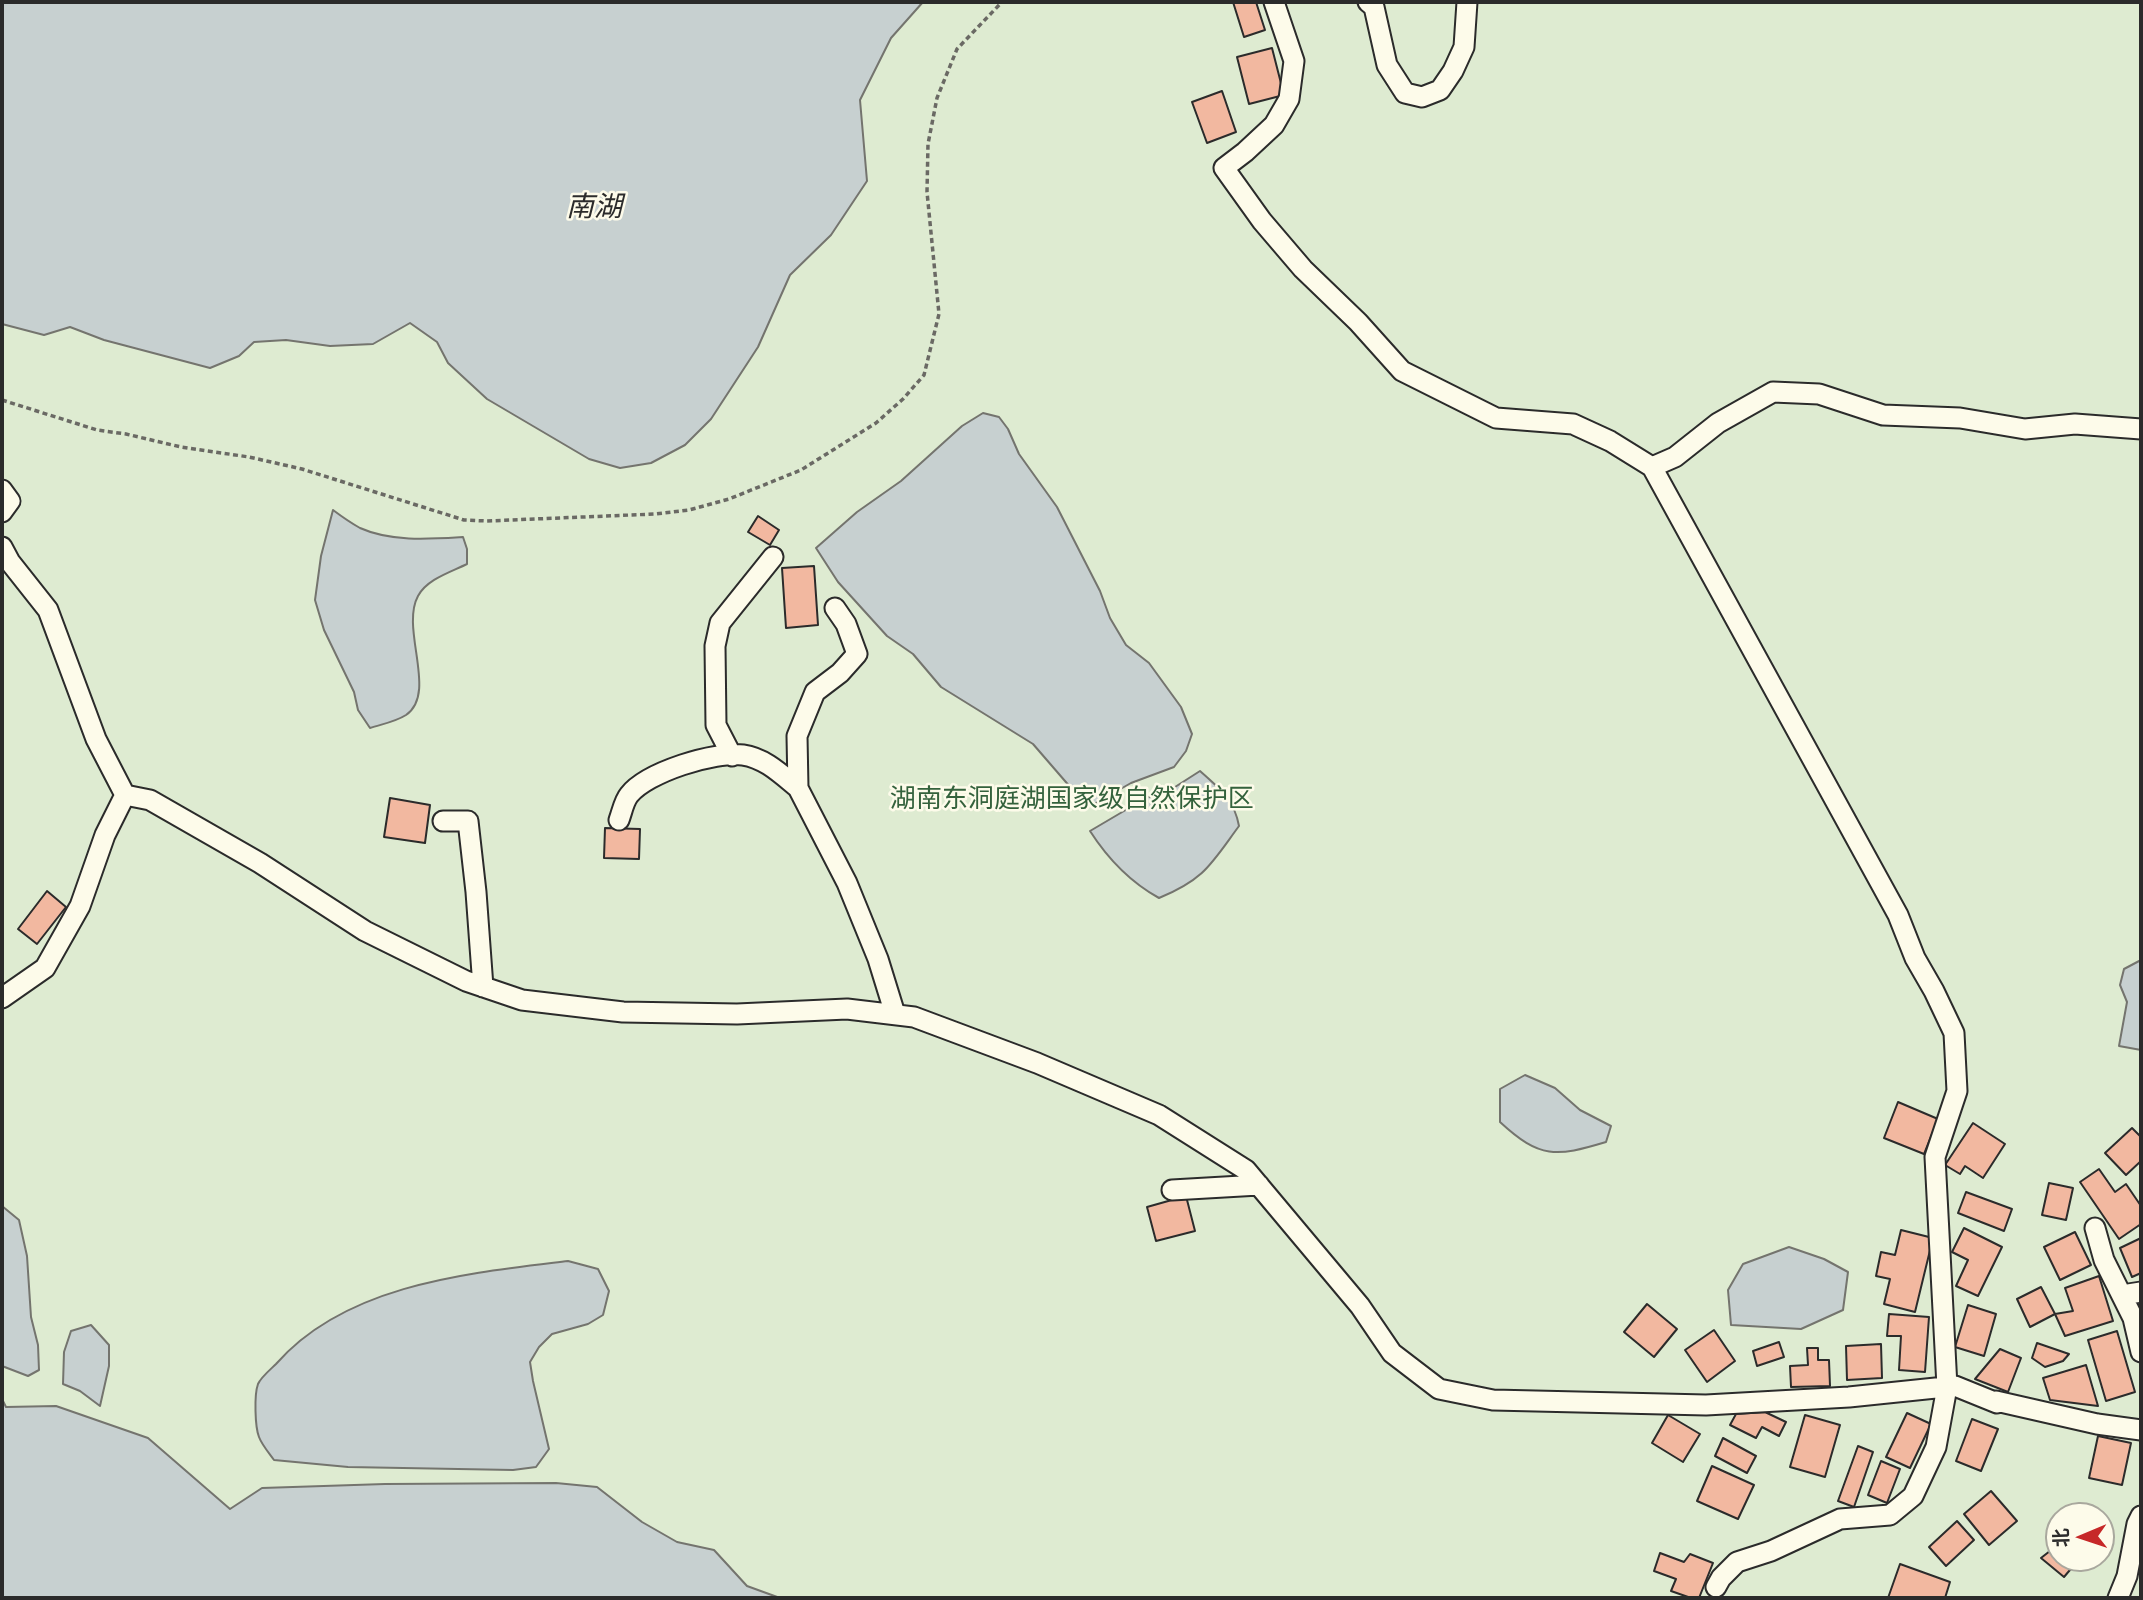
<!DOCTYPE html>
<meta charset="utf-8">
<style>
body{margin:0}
#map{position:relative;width:2143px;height:1600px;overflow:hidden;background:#fdfbea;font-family:"PT Sans Narrow","Noto Sans SC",sans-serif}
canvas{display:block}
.frame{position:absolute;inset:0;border:4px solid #2b2b2b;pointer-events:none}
.north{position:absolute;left:2045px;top:1502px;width:70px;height:70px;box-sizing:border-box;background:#fdfbea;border:2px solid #a9a89e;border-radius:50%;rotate:268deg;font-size:19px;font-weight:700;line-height:28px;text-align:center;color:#2b2b2b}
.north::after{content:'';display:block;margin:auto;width:24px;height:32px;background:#c62828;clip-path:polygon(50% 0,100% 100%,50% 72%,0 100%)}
</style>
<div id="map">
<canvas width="2143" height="1600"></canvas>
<div class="frame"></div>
<div class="north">北</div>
</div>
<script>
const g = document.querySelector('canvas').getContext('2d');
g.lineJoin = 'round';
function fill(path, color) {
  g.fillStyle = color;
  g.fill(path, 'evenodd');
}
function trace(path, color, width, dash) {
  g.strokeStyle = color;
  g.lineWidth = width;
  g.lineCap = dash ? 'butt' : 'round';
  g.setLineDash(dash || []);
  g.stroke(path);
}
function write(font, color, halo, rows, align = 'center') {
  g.font = font + ' "PT Sans Narrow","Noto Sans SC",sans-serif';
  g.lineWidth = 5;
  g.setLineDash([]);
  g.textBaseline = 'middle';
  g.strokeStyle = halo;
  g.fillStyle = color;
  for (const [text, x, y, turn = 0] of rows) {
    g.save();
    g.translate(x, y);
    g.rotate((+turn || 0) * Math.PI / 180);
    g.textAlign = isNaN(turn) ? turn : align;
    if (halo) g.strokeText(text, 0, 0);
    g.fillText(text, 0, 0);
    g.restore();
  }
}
const green = new Path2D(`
 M2 2H2141V1598H2ZM2059 1516H2101V1558H2059Z`);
fill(green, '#deebd1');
trace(green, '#74746e', 2);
const water = new Path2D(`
 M2 2H923L891 38 860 100 867 181 831 235 790 275 758 347 711 419 685 445 651 463 620 468 589 459 487 399 448 363 437 342 410 323 373 344 330 346 286 340 254 342 239 356 210 368 104 340 70 327 44 335 2 324Z
 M983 413 999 417 1008 429 1019 454 1057 507 1100 591 1110 618 1126 645 1149 663 1181 707 1192 734 1186 751 1174 767 1131 783 1094 804 1084 803 1033 744 941 687 913 654 887 636 838 582 816 548 857 512 901 481 962 426Z
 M333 510C341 516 351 523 360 528 391 542 430 539 463 537L467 549V564C451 572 427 579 418 596 400 629 438 693 406 715 395 722 382 724 370 728L358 710 354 692 324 630 315 600 321 556Z
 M1200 771C1220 789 1234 799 1239 826 1211 864 1205 879 1159 898 1130 882 1108 859 1090 831L1146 798 1175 787Z
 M2141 960V1050L2119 1046 2127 1002 2120 985 2124 969Z
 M1525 1075 1555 1088 1580 1110 1611 1126 1606 1142C1556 1157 1540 1159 1500 1122V1089Z
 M2 1206 19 1220 27 1256 31 1317 38 1345 39 1370 28 1376 2 1366Z
 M1789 1247 1824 1259 1848 1272 1843 1310 1801 1329 1731 1325 1728 1290 1743 1264Z
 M568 1261 598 1269 609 1291 603 1315 588 1324 552 1334 539 1347 530 1362 533 1381 549 1449 536 1467 513 1470 348 1467 274 1460C269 1453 262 1445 259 1437 255 1427 254 1395 258 1384 261 1377 271 1369 276 1364 346 1284 469 1273 568 1261Z
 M91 1325 109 1345V1366L100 1406 80 1391 63 1384 64 1352 71 1331Z
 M2 1399 6 1407 56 1406 148 1438 230 1509 262 1488 385 1484 556 1483 597 1487 642 1522 677 1542 714 1550 747 1586 780 1598H2Z`);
fill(water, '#c7d0d0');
trace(water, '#74746e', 2);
const building = new Path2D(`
 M1233 2H1256L1265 30 1244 37Z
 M1272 48 1284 95 1249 104 1237 57Z
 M1222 91 1236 132 1207 143 1192 102Z
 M758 516 779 530 770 545 748 532Z
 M814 566 818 625 786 628 782 568Z
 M390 798 430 805 425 843 384 837Z
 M605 828 640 829 639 859 604 858Z
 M47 891 66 907 37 944 18 929Z
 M1898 1102 1938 1119 1924 1154 1884 1138Z
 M1973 1123 2005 1144 1983 1178 1965 1166 1960 1174 1945 1165Z
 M2132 1128 2141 1137V1161L2126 1175 2105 1153Z
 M2099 1169 2115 1192 2126 1184 2141 1206V1224L2119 1239 2080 1182Z
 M2049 1183 2073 1188 2066 1220 2042 1215Z
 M1966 1192 2012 1209 2004 1231 1958 1213Z
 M1186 1196 1195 1231 1156 1241 1147 1207Z
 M1964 1228 2002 1247 1978 1296 1956 1286 1968 1260 1952 1252Z
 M1901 1230 1933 1238 1915 1312 1884 1304 1890 1279 1876 1276 1881 1252 1895 1255Z
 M2075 1232 2091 1265 2060 1280 2044 1247Z
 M2141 1238V1273L2132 1277 2120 1248Z
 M2099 1276 2113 1321 2065 1336 2055 1314 2073 1311 2065 1288Z
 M2041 1287 2055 1314 2030 1327 2017 1299Z
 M1647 1304 1677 1329 1654 1357 1624 1332Z
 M1968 1305 1996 1314 1984 1356 1955 1347Z
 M1889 1314 1929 1317 1925 1372 1899 1370 1901 1336H1887Z
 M1714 1330 1735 1361 1707 1382 1685 1350Z
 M2117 1331 2135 1392 2106 1401 2088 1340Z
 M1779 1342 1784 1357 1757 1366 1753 1351Z
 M2037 1343 2069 1354 2063 1361 2045 1367 2032 1358Z
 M1881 1344 1882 1378 1847 1380 1846 1346Z
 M1807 1348H1818V1360H1829L1830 1386 1791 1387 1790 1366 1808 1365Z
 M2000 1349 2021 1358 2008 1392 1975 1379Z
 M2086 1365 2098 1406 2050 1400 2043 1378Z
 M1765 1412 1786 1422 1779 1436 1762 1427 1756 1438 1730 1425 1736 1414Z
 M1907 1413 1931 1424 1910 1468 1886 1457Z
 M1668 1415 1700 1434 1683 1462 1652 1443Z
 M1805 1415 1840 1425 1825 1477 1790 1467Z
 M1972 1419 1998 1429 1981 1471 1956 1461Z
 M2098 1436 2131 1443 2122 1485 2089 1478Z
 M1723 1438 1756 1456 1747 1473 1715 1456Z
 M1858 1446 1873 1452 1854 1507 1838 1501Z
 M1881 1461 1900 1469 1887 1503 1868 1495Z
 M1712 1466 1754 1485 1738 1519 1697 1501Z
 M1991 1491 2017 1521 1989 1545 1964 1514Z
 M1957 1521 1974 1540 1946 1566 1929 1547Z
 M2055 1547 2059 1551V1558H2067L2075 1564 2064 1577 2041 1558Z
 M1660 1553 1684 1562 1690 1554 1713 1563 1699 1598H1691L1671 1591 1676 1579 1654 1571Z
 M1900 1564 1950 1582 1945 1598H1888Z`);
fill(building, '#f2b8a0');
trace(building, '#2b2b2b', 2);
const street = new Path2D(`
 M1274 2 1294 61 1289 99 1274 125 1245 152 1224 168 1262 221 1303 269 1358 322 1402 371 1496 418 1573 424 1610 441 1652 467 1675 457 1718 423 1773 392 1819 394 1883 415 1960 418 2025 429 2075 424 2141 429
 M1368 2 1374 7 1387 65 1405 93 1422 97 1440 90 1453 71 1464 47 1467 2
 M1652 467 1898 915 1915 958 1934 991 1954 1033 1957 1091 1935 1157 1947 1387 1936 1447 1913 1496 1890 1515 1840 1519 1771 1551 1737 1562 1721 1578 1716 1587
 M2 490 10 501 2 512
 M2 547 10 562 48 610 96 739 125 795
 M835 608 846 624 857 654 840 673 815 692 797 736 798 788 847 883 878 959 895 1014
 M732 756 716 725 715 646 720 623 773 557
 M619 820C622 812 624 801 629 795 647 772 715 751 743 755 765 758 782 775 798 788
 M443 821H468L476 892 483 987
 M2 998 45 968 80 906 105 835 125 795 150 800 260 863 365 931 466 981 522 1000 623 1012 737 1014 847 1009 914 1017 1037 1063 1159 1115 1246 1170 1360 1306 1392 1353 1439 1389 1493 1400 1706 1405 1849 1397 1955 1386 1997 1403 1996 1401 2097 1424 2141 1430
 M1172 1190 1259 1185
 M2095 1228 2104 1260 2133 1318 2141 1352
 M2122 1295 2141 1292
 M2118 1598 2127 1576 2137 1524 2141 1516`);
trace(street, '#2b2b2b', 23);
trace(new Path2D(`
 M2 400 97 430 126 434 181 447 249 457 302 469 464 520 487 521 655 514 689 510 729 499 801 470 876 423 903 399 924 375 939 314 927 192 928 144 937 98 957 49 1002 2`), '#6a6964', 3.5, [5, 3.5]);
trace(street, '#fdfbea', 19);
write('26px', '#34623c', '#fdfbea', [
 ["湖南东洞庭湖国家级自然保护区",1072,800]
]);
write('italic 28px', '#2b2b2b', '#fdfbea', [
 ["南湖",594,208]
]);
</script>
